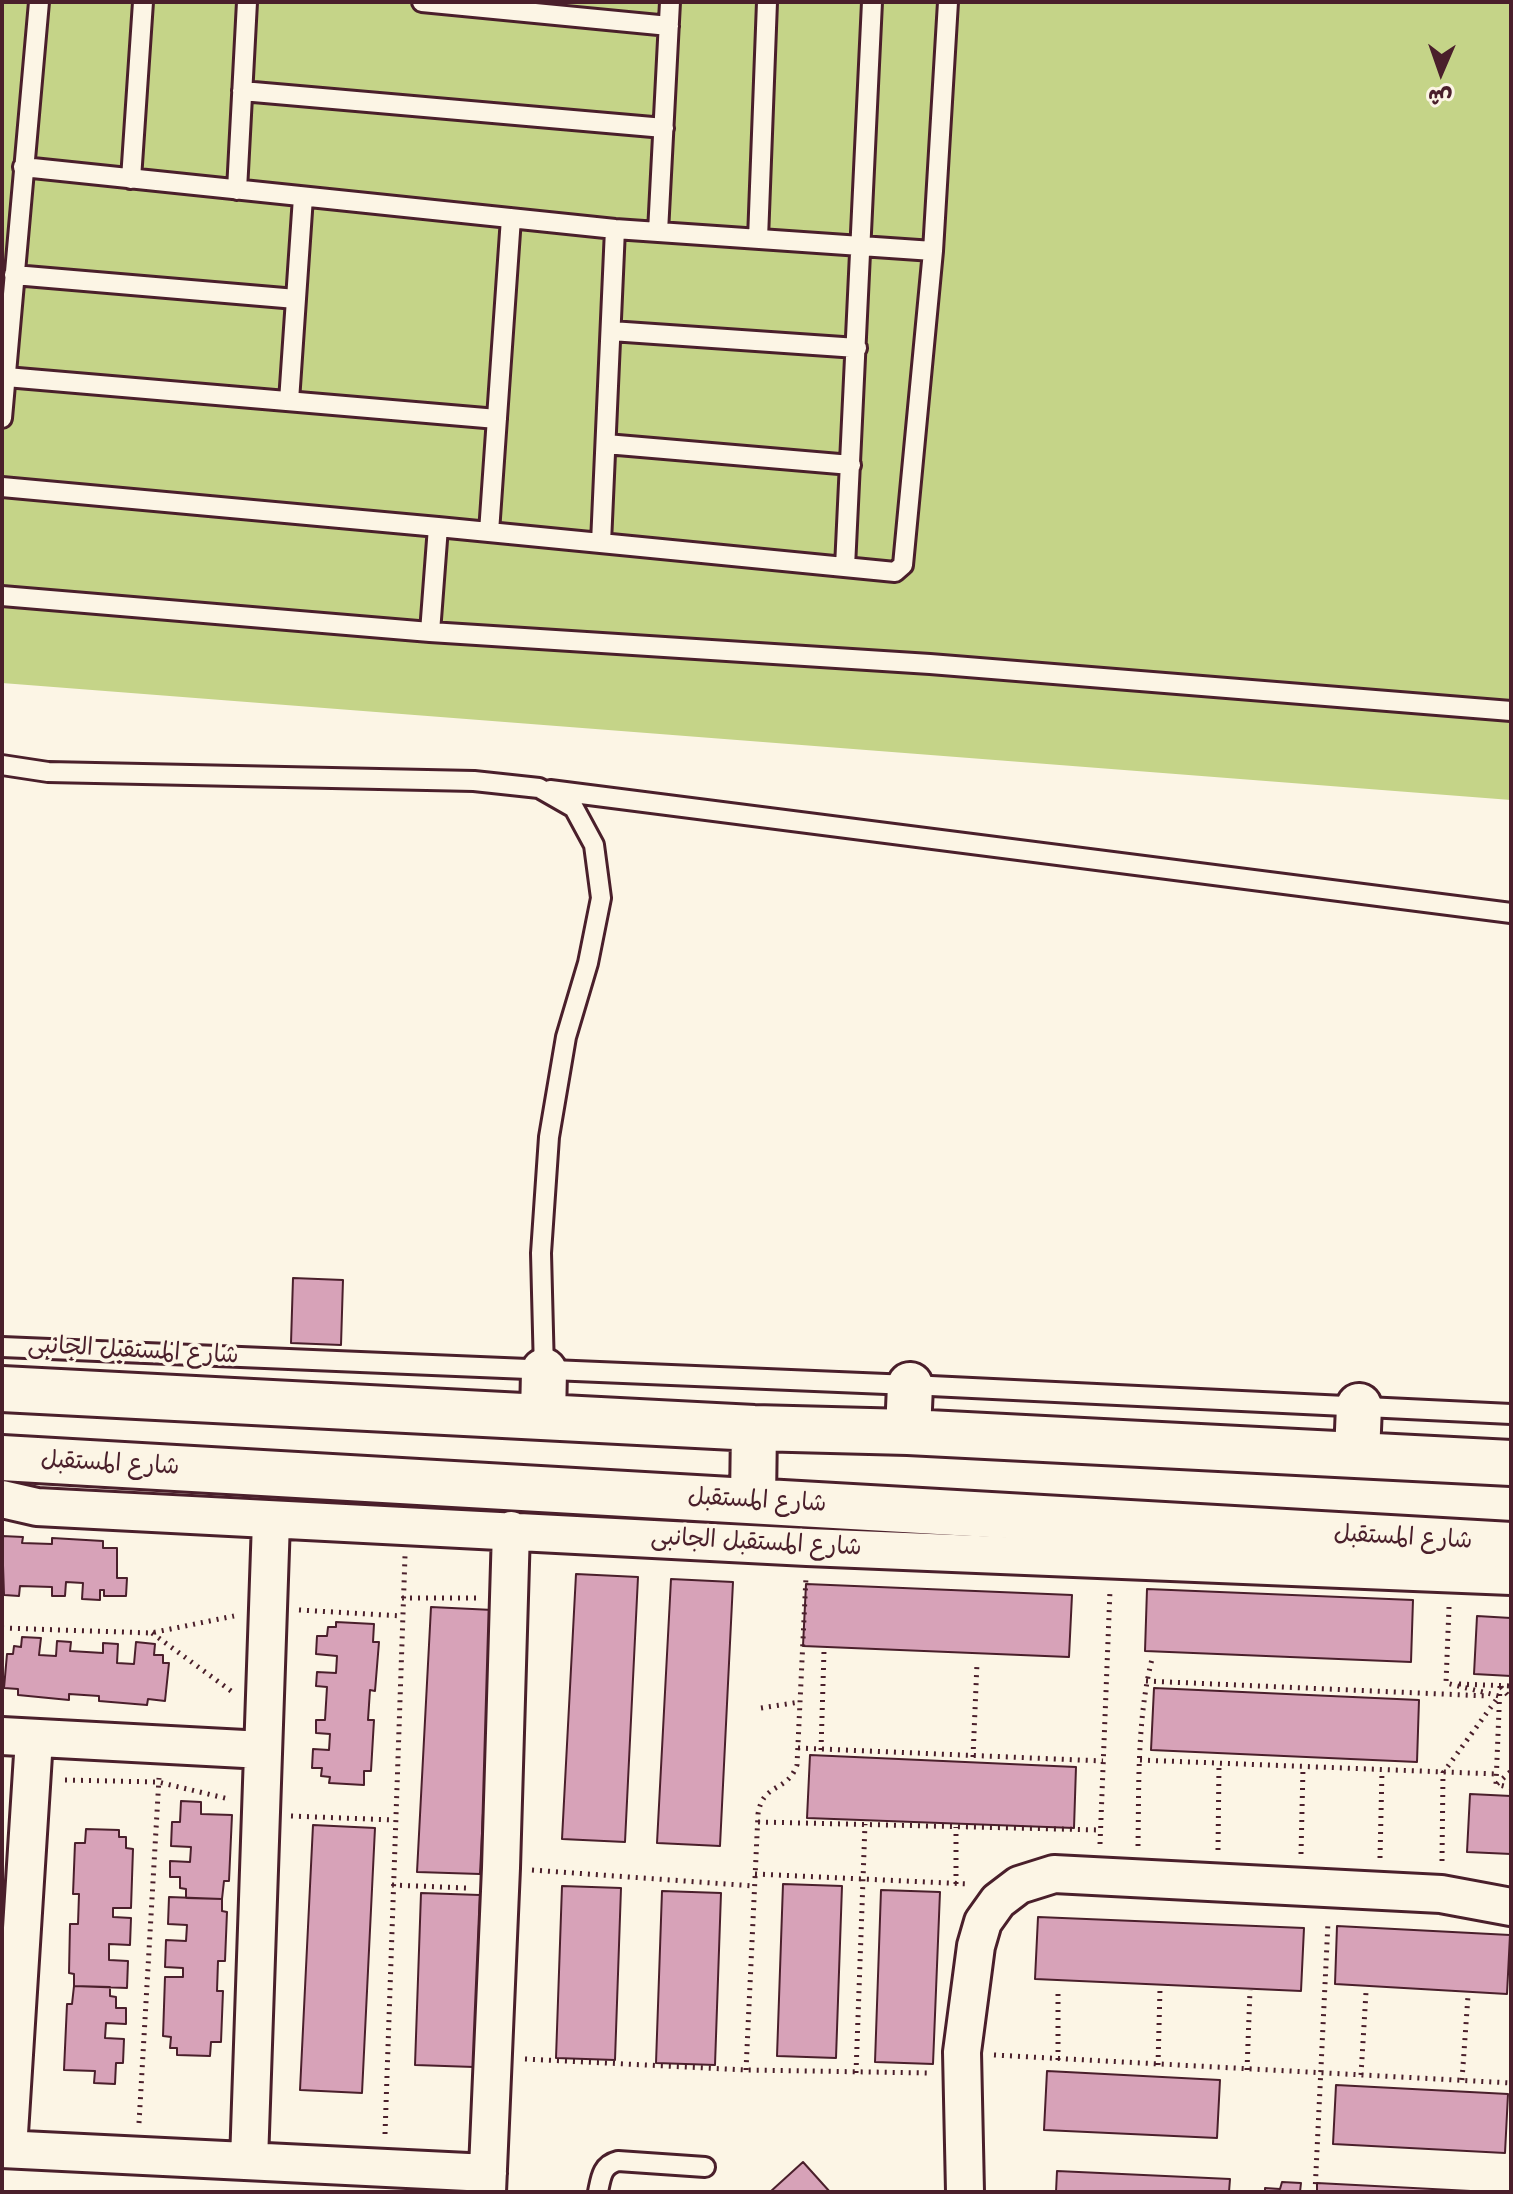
<!DOCTYPE html>
<meta charset="utf-8">
<style>
body{margin:0}
#map{position:relative;width:1513px;height:2194px;overflow:hidden;background:#fcf5e5;font-family:"Balsamiq Sans","Playpen Sans Arabic",sans-serif}
canvas{display:block}
.frame{position:absolute;inset:0;border:4px solid #4a1f2b;pointer-events:none}
.north{position:absolute;left:1401px;top:32px;width:80px;height:80px;-webkit-text-stroke:6px #fcf5e5;paint-order:stroke;rotate:182deg;font-size:22px;font-weight:700;line-height:32px;text-align:center;color:#4a1f2b}
.north::after{content:'';display:block;margin:auto;width:28px;height:36px;background:#4a1f2b;clip-path:polygon(50% 0,100% 100%,50% 72%,0 100%)}
</style>
<div id="map">
<canvas width="1513" height="2194"></canvas>
<div class="frame"></div>
<div class="north">ش</div>
</div>
<script>
const g = document.querySelector('canvas').getContext('2d');
g.lineJoin = 'round';
function fill(path, color) {
  g.fillStyle = color;
  g.fill(path, 'evenodd');
}
function trace(path, color, width, dash) {
  g.strokeStyle = color;
  g.lineWidth = width;
  g.lineCap = dash ? 'butt' : 'round';
  g.setLineDash(dash || []);
  g.stroke(path);
}
function write(font, color, halo, rows, align = 'center') {
  g.font = font + ' "Balsamiq Sans","Playpen Sans Arabic",sans-serif';
  g.lineWidth = 8;
  g.setLineDash([]);
  g.textBaseline = 'middle';
  g.strokeStyle = halo;
  g.fillStyle = color;
  for (const [text, x, y, turn = 0] of rows) {
    g.save();
    g.translate(x, y);
    g.rotate((+turn || 0) * Math.PI / 180);
    g.textAlign = isNaN(turn) ? turn : align;
    if (halo) g.strokeText(text, 0, 0);
    g.fillText(text, 0, 0);
    g.restore();
  }
}
fill(new Path2D(`
 M2 2H1511V800L2 683Z`), '#c5d488');
const building = new Path2D(`
 M293 1278 343 1280 341 1345 291 1343Z
 M2 1536 23 1537 22 1543 52 1544V1538L103 1541V1548H117V1578H127L126 1596H104V1590H100V1600L82 1599 83 1583 66 1582 65 1596H52V1587L20 1586 19 1596 4 1595Z
 M576 1574 638 1577 625 1842 562 1839Z
 M671 1579 733 1582 720 1846 657 1843Z
 M806 1584 1072 1595 1069 1657 803 1646Z
 M1147 1589 1413 1600 1411 1662 1145 1651Z
 M431 1607 493 1610 480 1874 417 1872Z
 M1477 1616 1511 1618V1676L1474 1674Z
 M336 1622 374 1624 373 1642H379L375 1691 370 1690 368 1720H374L371 1771H364V1785L329 1783 330 1777 321 1776 322 1768H312L313 1749 329 1750 330 1734 316 1733V1720H325L327 1687 316 1686 317 1672 336 1673 337 1656 316 1654 317 1636H327L328 1627H336Z
 M22 1637 41 1638 39 1655 56 1656 57 1641 71 1642 70 1651 103 1653V1643L118 1644 117 1663 134 1664 136 1642 155 1644 154 1655H163V1663H169L165 1701 148 1699 147 1705 99 1701V1696L69 1694V1700L18 1695V1689L4 1688 7 1654H13L14 1646 21 1647Z
 M1154 1688 1419 1700 1417 1762 1151 1750Z
 M810 1755 1076 1767 1074 1828 807 1818Z
 M1470 1794 1511 1796V1854L1467 1852Z
 M181 1801 201 1802V1814L232 1815 229 1881H224L222 1899 186 1898V1889L180 1888V1877H170V1861L190 1862 191 1847 171 1846 172 1822H180Z
 M313 1825 375 1828 362 2093 300 2090Z
 M86 1829 119 1830V1837H126V1848L133 1849 131 1908H113V1917L131 1918 130 1945 109 1944V1960L128 1961 127 1988 74 1986V1974L69 1973 70 1924H78L79 1894H73L75 1843H85Z
 M783 1884 842 1886 836 2058 777 2056Z
 M562 1886 621 1888 615 2060 556 2058Z
 M881 1890 940 1892 933 2064 875 2062Z
 M662 1891 721 1893 715 2065 656 2063Z
 M421 1893 480 1895 474 2067 415 2065Z
 M169 1897 222 1899V1911L227 1912 225 1961H218L217 1991H223L221 2042H211L210 2056 177 2055V2048H170L171 2037 163 2036 165 1977H183V1968L165 1967 166 1940 186 1941 187 1925 168 1924Z
 M1038 1917 1304 1928 1301 1991 1035 1979Z
 M1337 1926 1510 1935 1507 1994 1335 1984Z
 M74 1986 110 1987V1996L116 1997V2008H126V2024L106 2023 105 2038 124 2039 123 2063H116L115 2084 94 2083 95 2071 64 2070 67 2004H72Z
 M1047 2071 1220 2080 1217 2138 1044 2130Z
 M1336 2085 1508 2094 1505 2153 1333 2144Z
 M803 2162 830 2192H770Z
 M1057 2171 1230 2179 1229 2192H1056Z
 M1282 2182 1301 2183 1300 2192H1265V2188L1280 2189Z
 M1317 2183 1490 2192H1317Z`);
fill(building, '#d7a2b8');
trace(building, '#4a1f2b', 2);
const lane = new Path2D(`
 M422 2 669 26
 M242 91 664 128
 M23 167 615 229 933 251
 M131 179 143 2
 M237 190 247 2
 M658 232 670 2
 M758 239 767 2
 M14 275 296 299
 M611 331 857 348
 M6 377 497 419
 M289 401 303 197
 M2 418 39 2
 M606 444 851 465
 M2 487 438 527 430 632
 M438 527 895 572 903 565 933 251 948 2
 M489 532 511 218
 M601 543 615 229
 M845 567 872 2
 M2 596 430 632 930 664 1511 711
 M2 765 48 772 474 781 539 788 574 808 594 845 601 898 588 963 566 1037 549 1137 541 1253 544 1371
 M550 790 1511 913
 M2 1347 910 1385 1511 1414
 M598 2192C601 2177 602 2165 618 2161L705 2167`);
const street = new Path2D(`
 M2 1499 37 1507 807 1547 1511 1576
 M2 1736 263 1750
 M2 2149 488 2173
 M8 2149 34 1739
 M249 2161 271 1521
 M487 2192 501 1868 511 1530
 M965 2192 962 2052 976 1946 983 1922 998 1901 1019 1885 1054 1874 1441 1894 1511 1907`);
const secondary = new Path2D(`
 M2 1389 754 1428 908 1432 1511 1463
 M543 1417 544 1371
 M908 1432 910 1385
 M1357 1454 1359 1406
 M2 1458 1511 1545
 M753 1500 754 1428`);
trace(lane, '#4a1f2b', 24);
trace(street, '#4a1f2b', 42);
trace(secondary, '#4a1f2b', 50);
trace(new Path2D(`
 M402 1598H477
 M299 1610 402 1616
 M2 1628 151 1633 234 1616
 M152 1633 231 1691
 M1146 1681 1487 1696
 M1459 1684 1511 1686
 M1500 1686 1496 1784 1511 1788
 M1501 1687 1511 1699
 M761 1708 800 1702
 M798 1748 1103 1761
 M821 1750 824 1651
 M973 1757 977 1663
 M1140 1760 1496 1774
 M65 1780 158 1782 229 1799
 M1497 1784 1511 1771
 M291 1816 394 1820
 M758 1822 1101 1830
 M1100 1844 1110 1590
 M1138 1846C1139 1784 1137 1719 1152 1659
 M1218 1850 1219 1764
 M1301 1854 1303 1768
 M1380 1858 1382 1770
 M1442 1861 1443 1773 1499 1696 1446 1683 1449 1607
 M532 1870 754 1886
 M755 1874 970 1884
 M956 1884V1827
 M392 1885 467 1888
 M994 2055 1511 2083
 M525 2059 746 2070 931 2073
 M1058 2060V1989
 M1158 2065 1160 1989
 M746 2070 758 1814C763 1782 787 1793 797 1765L806 1577
 M1247 2070 1250 1990
 M856 2073 865 1824
 M1361 2075 1366 1992
 M1462 2080 1468 1996
 M139 2123 159 1778
 M385 2134 405 1556
 M1315 2192 1328 1922`), '#4a1f2b', 5, [2, 6]);
trace(lane, '#fcf5e5', 18);
trace(street, '#fcf5e5', 36);
trace(secondary, '#fcf5e5', 44);
write('24px', '#4a1f2b', '#fcf5e5', [
 ["شارع المستقبل الجانبى",133,1351,3],
 ["شارع المستقبل",110,1464,3],
 ["شارع المستقبل",757,1501,3],
 ["شارع المستقبل",1403,1538,3],
 ["شارع المستقبل الجانبى",756,1543,3]
]);
</script>
